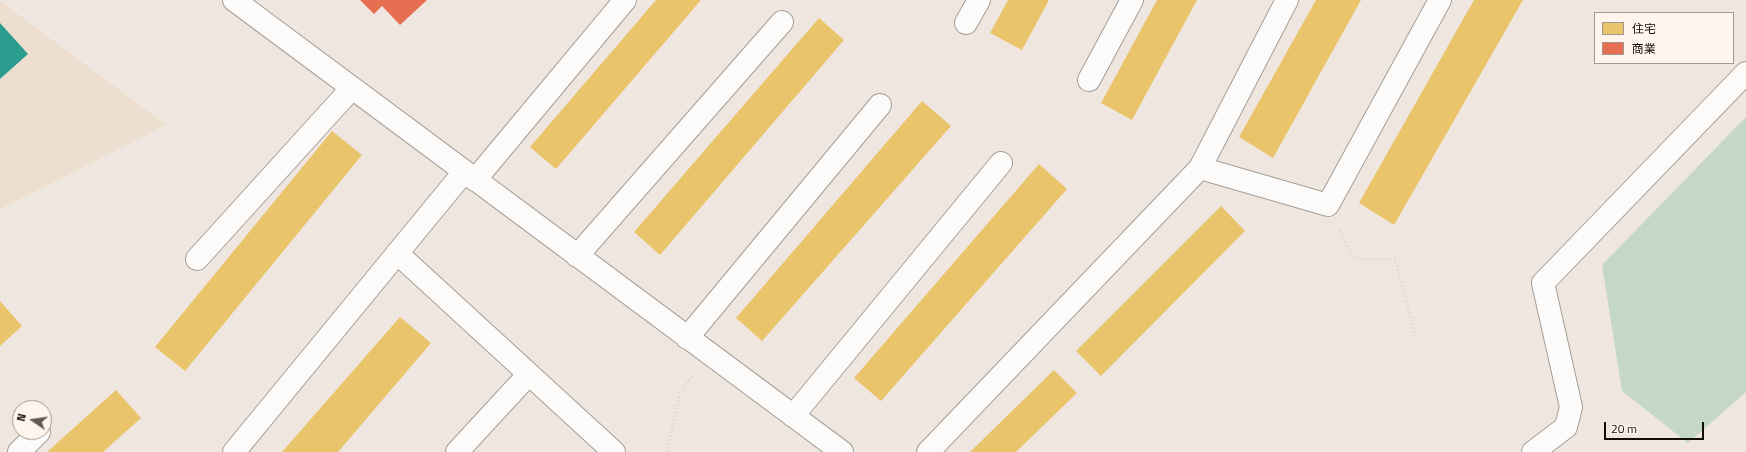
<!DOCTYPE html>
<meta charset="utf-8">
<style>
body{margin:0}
#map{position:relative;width:1746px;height:452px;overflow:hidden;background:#efe7df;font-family:"Titillium Web","Noto Sans JP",sans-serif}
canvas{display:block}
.legend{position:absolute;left:1594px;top:12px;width:140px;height:52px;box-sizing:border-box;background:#fff5ec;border:1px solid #a09891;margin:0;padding:5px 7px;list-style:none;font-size:12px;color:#110d08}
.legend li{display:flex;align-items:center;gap:8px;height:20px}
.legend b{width:20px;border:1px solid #a09891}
.north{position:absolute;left:12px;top:400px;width:40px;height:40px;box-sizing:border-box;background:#fff5ec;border:1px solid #a09891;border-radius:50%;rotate:283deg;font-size:11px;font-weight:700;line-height:16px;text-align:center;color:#110d08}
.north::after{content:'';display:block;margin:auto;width:14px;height:18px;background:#5f5953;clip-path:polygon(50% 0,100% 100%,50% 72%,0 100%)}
.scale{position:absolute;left:1604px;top:422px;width:100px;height:18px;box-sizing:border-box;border:2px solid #110d08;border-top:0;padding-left:5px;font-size:12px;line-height:14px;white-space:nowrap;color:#110d08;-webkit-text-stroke:3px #fff5ec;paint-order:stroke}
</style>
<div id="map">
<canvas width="1746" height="452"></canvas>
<ul class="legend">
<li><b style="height:11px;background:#e9c46a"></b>住宅</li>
<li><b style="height:11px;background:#e76f51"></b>商業</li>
</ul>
<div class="north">N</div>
<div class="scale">20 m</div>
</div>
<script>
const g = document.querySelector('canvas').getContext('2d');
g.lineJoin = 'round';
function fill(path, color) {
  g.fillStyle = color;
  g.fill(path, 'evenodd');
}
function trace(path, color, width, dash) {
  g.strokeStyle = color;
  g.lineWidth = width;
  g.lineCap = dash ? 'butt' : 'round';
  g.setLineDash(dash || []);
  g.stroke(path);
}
fill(new Path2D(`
 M0 1 166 125 0 209Z`), '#eedecf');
fill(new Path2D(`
 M1746 117V392L1688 443 1622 391 1602 265Z`), '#c5d7c5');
fill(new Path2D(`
 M656 0H701L556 169 530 147Z
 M1008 0H1049L1022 50 990 33Z
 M1157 0H1197L1132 120 1101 103Z
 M1316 0H1361L1273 158 1239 137Z
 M1474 0H1523L1394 225 1359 203Z
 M819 18 844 40 660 255 634 232Z
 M922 101 951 126 762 341 736 318Z
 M332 131 362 155 185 371 155 347Z
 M1039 164 1067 189 881 401 854 378Z
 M1221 206 1245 231 1101 376 1076 351Z
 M0 301 22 326 0 346Z
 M400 317 431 343 338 452H282Z
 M1054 370 1077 393 1016 452H970Z
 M116 390 141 418 103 452H47Z`), '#e9c46a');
fill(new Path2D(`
 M360 0H427L400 25 382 6 374 14Z`), '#e76f51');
fill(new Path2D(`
 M0 23 28 54 0 79Z`), '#2a9d8f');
const minor = new Path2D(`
 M234 0 842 452
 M966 23 979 0
 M1089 80 1132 0
 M1200 168 1328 205 1440 0
 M475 180 625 0
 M397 253 614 452
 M577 256 782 22
 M197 259 352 88
 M687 338 880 105
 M793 416 1001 163
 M19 452 39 432
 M234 452 464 172
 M457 452 529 374
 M928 452 1200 168 1287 0
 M1533 452 1566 427 1571 407 1543 283 1746 73`);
trace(minor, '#a49e98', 24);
trace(new Path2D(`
 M1340 231 1353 259H1395L1415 333
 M667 452 680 392 693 376`), '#d4d2d0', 2.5, [1, 3]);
trace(minor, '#fdfbfa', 22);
</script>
